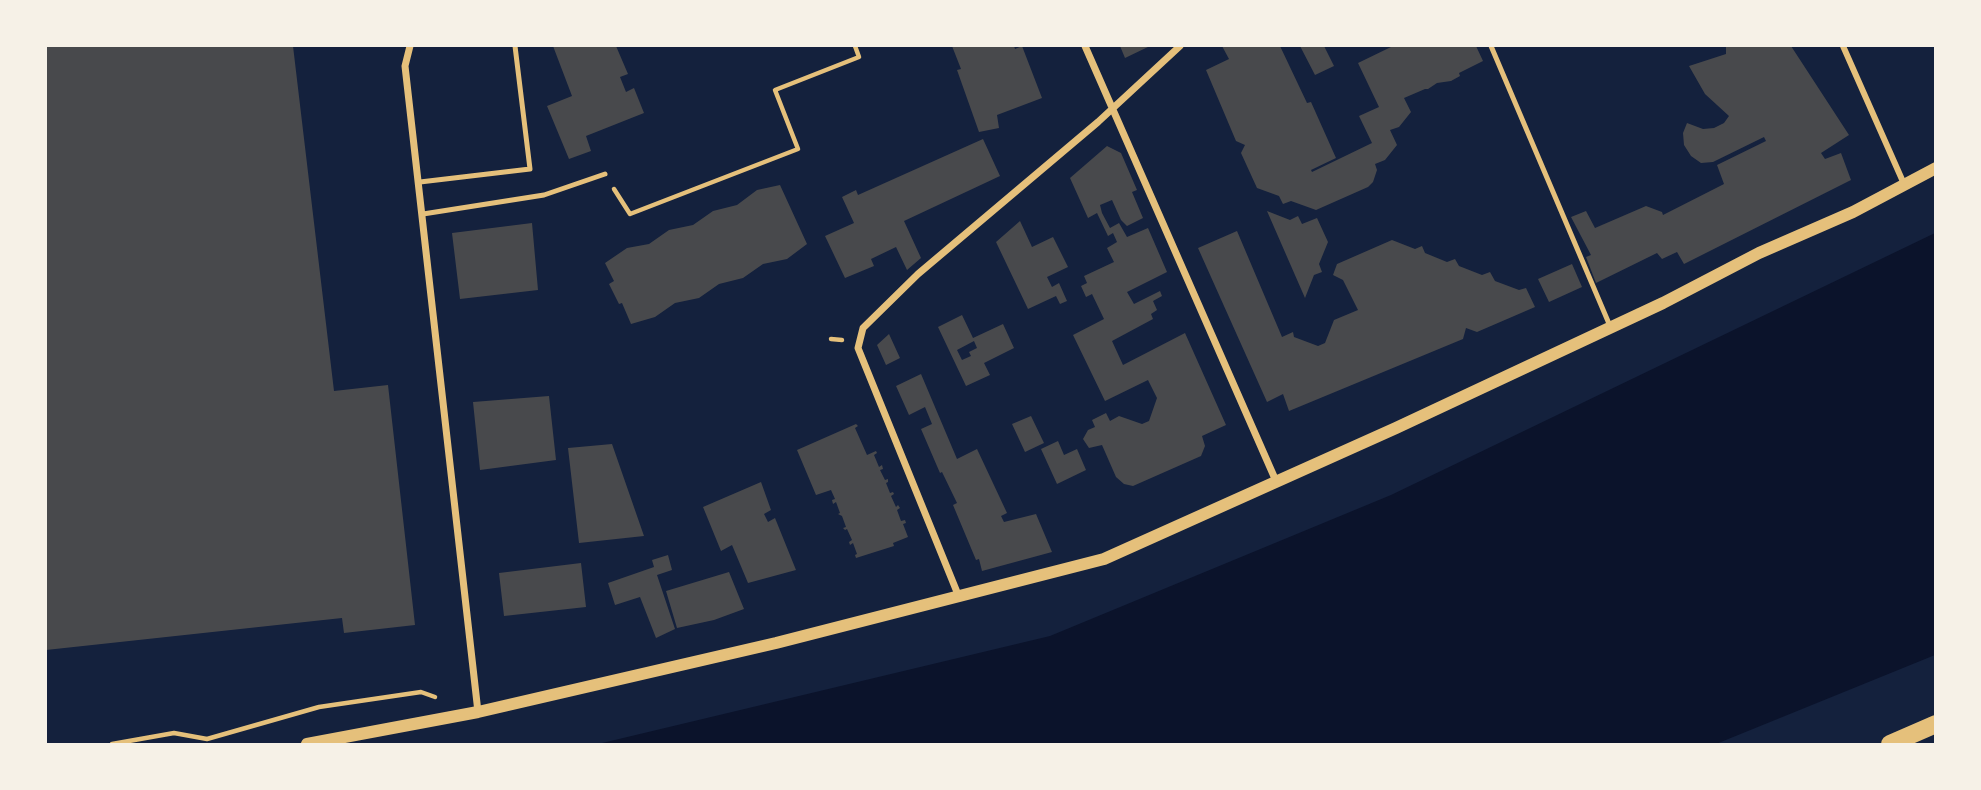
<!DOCTYPE html>
<style>
body{margin:0}
#map{position:relative;width:1981px;height:790px;overflow:hidden;background:#14213d;font-family:Karla,sans-serif}
canvas{display:block}
.frame{position:absolute;inset:0;border:47px solid #f6f1e7;pointer-events:none}
</style>
<div id="map">
<canvas width="1981" height="790"></canvas>
<div class="frame"></div>
</div>
<script>
const g = document.querySelector('canvas').getContext('2d');
g.lineJoin = 'round';
function fill(path, color) {
  g.fillStyle = color;
  g.fill(path, 'evenodd');
}
function trace(path, color, width, dash) {
  g.strokeStyle = color;
  g.lineWidth = width;
  g.lineCap = dash ? 'butt' : 'round';
  g.setLineDash(dash || []);
  g.stroke(path);
}
fill(new Path2D(`
 M1935 233V655L1716 744H598L1050 636 1391 495Z`), '#0b132b');
fill(new Path2D(`
 M46 46H293L334 391 388 385 415 625 344 633 342 618 46 650Z
 M553 46H616L628 74 620 77 626 92 634 88 644 113 586 136 591 151 569 159 547 106 572 96Z
 M952 46H1014L1015 49 1022 46 1042 98 997 115 999 128 979 132 957 70 961 69Z
 M1120 46H1150L1125 58Z
 M1222 46H1280L1307 103 1311 102 1336 158 1311 170 1312 172 1372 143 1359 116 1379 107 1358 63 1393 46H1476L1483 61 1459 73 1460 76 1451 81 1437 83 1428 89H1425L1404 98 1411 112 1399 127 1390 130 1397 145 1385 160 1375 164 1377 170 1373 182 1368 187 1316 210 1291 201 1283 204 1279 196 1257 188 1241 153 1245 145 1236 141 1206 70 1229 59Z
 M1300 46H1324L1334 66 1315 75Z
 M1726 46H1791L1849 135 1821 153 1825 159 1841 153 1851 180 1684 264 1677 252 1662 259 1657 253 1596 283 1586 257 1591 255 1571 217 1586 211 1595 228 1646 206 1662 212 1663 215 1724 184 1717 165 1766 141 1764 137 1713 162 1701 163 1691 156 1684 145 1683 133 1687 123 1703 129 1714 128 1724 123 1729 116 1705 94 1689 66 1726 54Z
 M983 139 1000 176 904 221 921 258 907 270 896 247 871 259 874 266 845 278 825 236 854 223 842 197 856 190 858 195Z
 M1107 146 1121 153 1137 190 1132 192 1143 218 1127 226 1121 220 1112 200 1100 205 1102 213 1110 228 1119 223 1127 237 1148 228 1167 272 1127 292 1134 304 1160 291 1162 296 1153 301 1157 310 1151 314 1153 319 1112 341 1123 365 1185 333 1226 425 1202 436 1205 446 1201 456 1133 486 1124 484 1116 477 1102 445 1089 448 1083 439 1088 430 1095 427 1092 420 1106 413 1110 421 1119 416 1142 424 1149 421 1157 398 1148 380 1105 401 1073 335 1104 319 1092 294 1086 297 1081 286 1087 283 1084 276 1114 262 1107 248 1117 242 1113 233 1108 236 1097 213 1088 218 1070 178Z
 M780 185 807 244 787 259 763 264 743 278 719 284 699 298 675 303 655 317 631 324 622 303 619 304 609 284 614 281 605 263 627 248 649 244 669 230 693 225 713 211 737 205 757 190Z
 M1267 211 1290 220 1298 216 1302 224 1317 218 1328 242 1319 264 1322 272 1314 275 1305 298Z
 M1020 221 1032 247 1053 237 1068 267 1047 277 1052 287 1059 283 1067 301 1060 304 1056 296 1028 309 996 242Z
 M532 223 538 290 460 299 452 233Z
 M1237 231 1282 337 1293 332 1294 337 1318 346 1325 343 1334 320 1358 310 1343 280 1333 275 1337 264 1392 240 1415 249 1422 246 1425 253 1447 262 1455 259 1459 266 1482 275 1490 272 1495 281 1519 290 1526 288 1535 307 1477 332 1466 328 1463 339 1289 411 1283 394 1267 402 1198 248Z
 M1572 264 1582 287 1549 302 1538 279Z
 M962 315 973 338 1003 324 1014 348 984 363 990 375 966 386 938 327ZM974 341 977 348 969 352 971 356 962 360 957 350Z
 M889 334 900 358 886 365 877 345Z
 M921 374 957 459 977 449 1007 513 1001 516 1004 522 1036 514 1052 552 982 571 979 559 976 560 953 505 957 503 942 472 940 473 921 429 932 424 925 407 909 415 896 386Z
 M549 396 556 460 480 470 473 402Z
 M1031 416 1044 443 1025 452 1012 424Z
 M856 424 858 426 855 428 867 455 876 451 877 453 874 455 879 467 882 465 883 469 880 470 885 480 888 479V482L886 483 890 493 893 492 894 494 891 496 896 507 898 505 900 508 897 510 901 521 905 520 906 523 903 524 908 537 893 543 894 546 856 558 855 555 857 554 853 543 850 545 849 542 852 540 847 529 845 530 843 528 846 527 842 516 838 514 840 513 836 502 833 504 832 500 835 499 831 490 816 495 797 450Z
 M1058 441 1064 455 1077 449 1086 470 1057 484 1041 449Z
 M612 444 644 536 579 543 568 448Z
 M761 482 771 510 764 514 768 522 775 518 796 570 748 583 732 545 721 551 703 507Z
 M668 555 672 570 657 575 675 629 656 638 640 597 615 605 608 583 654 567 652 560Z
 M581 563 586 607 504 616 499 573Z
 M729 572 744 609 714 620 677 628 666 591Z`), '#48494c');
trace(new Path2D(`
 M614 189 630 214 798 149 775 90 859 57 855 46
 M831 339 842 340
 M112 744 174 733 207 739 319 707 421 692 435 697`), '#e5c07b', 4.5);
trace(new Path2D(`
 M1491 46 1610 326
 M420 182 530 169 515 46
 M423 214 544 195 605 174`), '#e5c07b', 5);
trace(new Path2D(`
 M1843 46 1904 184`), '#e5c07b', 6);
trace(new Path2D(`
 M410 46 405 66 478 712
 M1085 46 1276 481
 M959 597 858 348 863 328 918 274 1098 122 1180 46`), '#e5c07b', 7);
trace(new Path2D(`
 M307 744 478 712 776 643 1104 559 1396 428 1663 303 1759 253 1853 212 1936 168`), '#e5c07b', 12);
trace(new Path2D(`
 M1890 744 1936 724`), '#e5c07b', 18);
</script>
